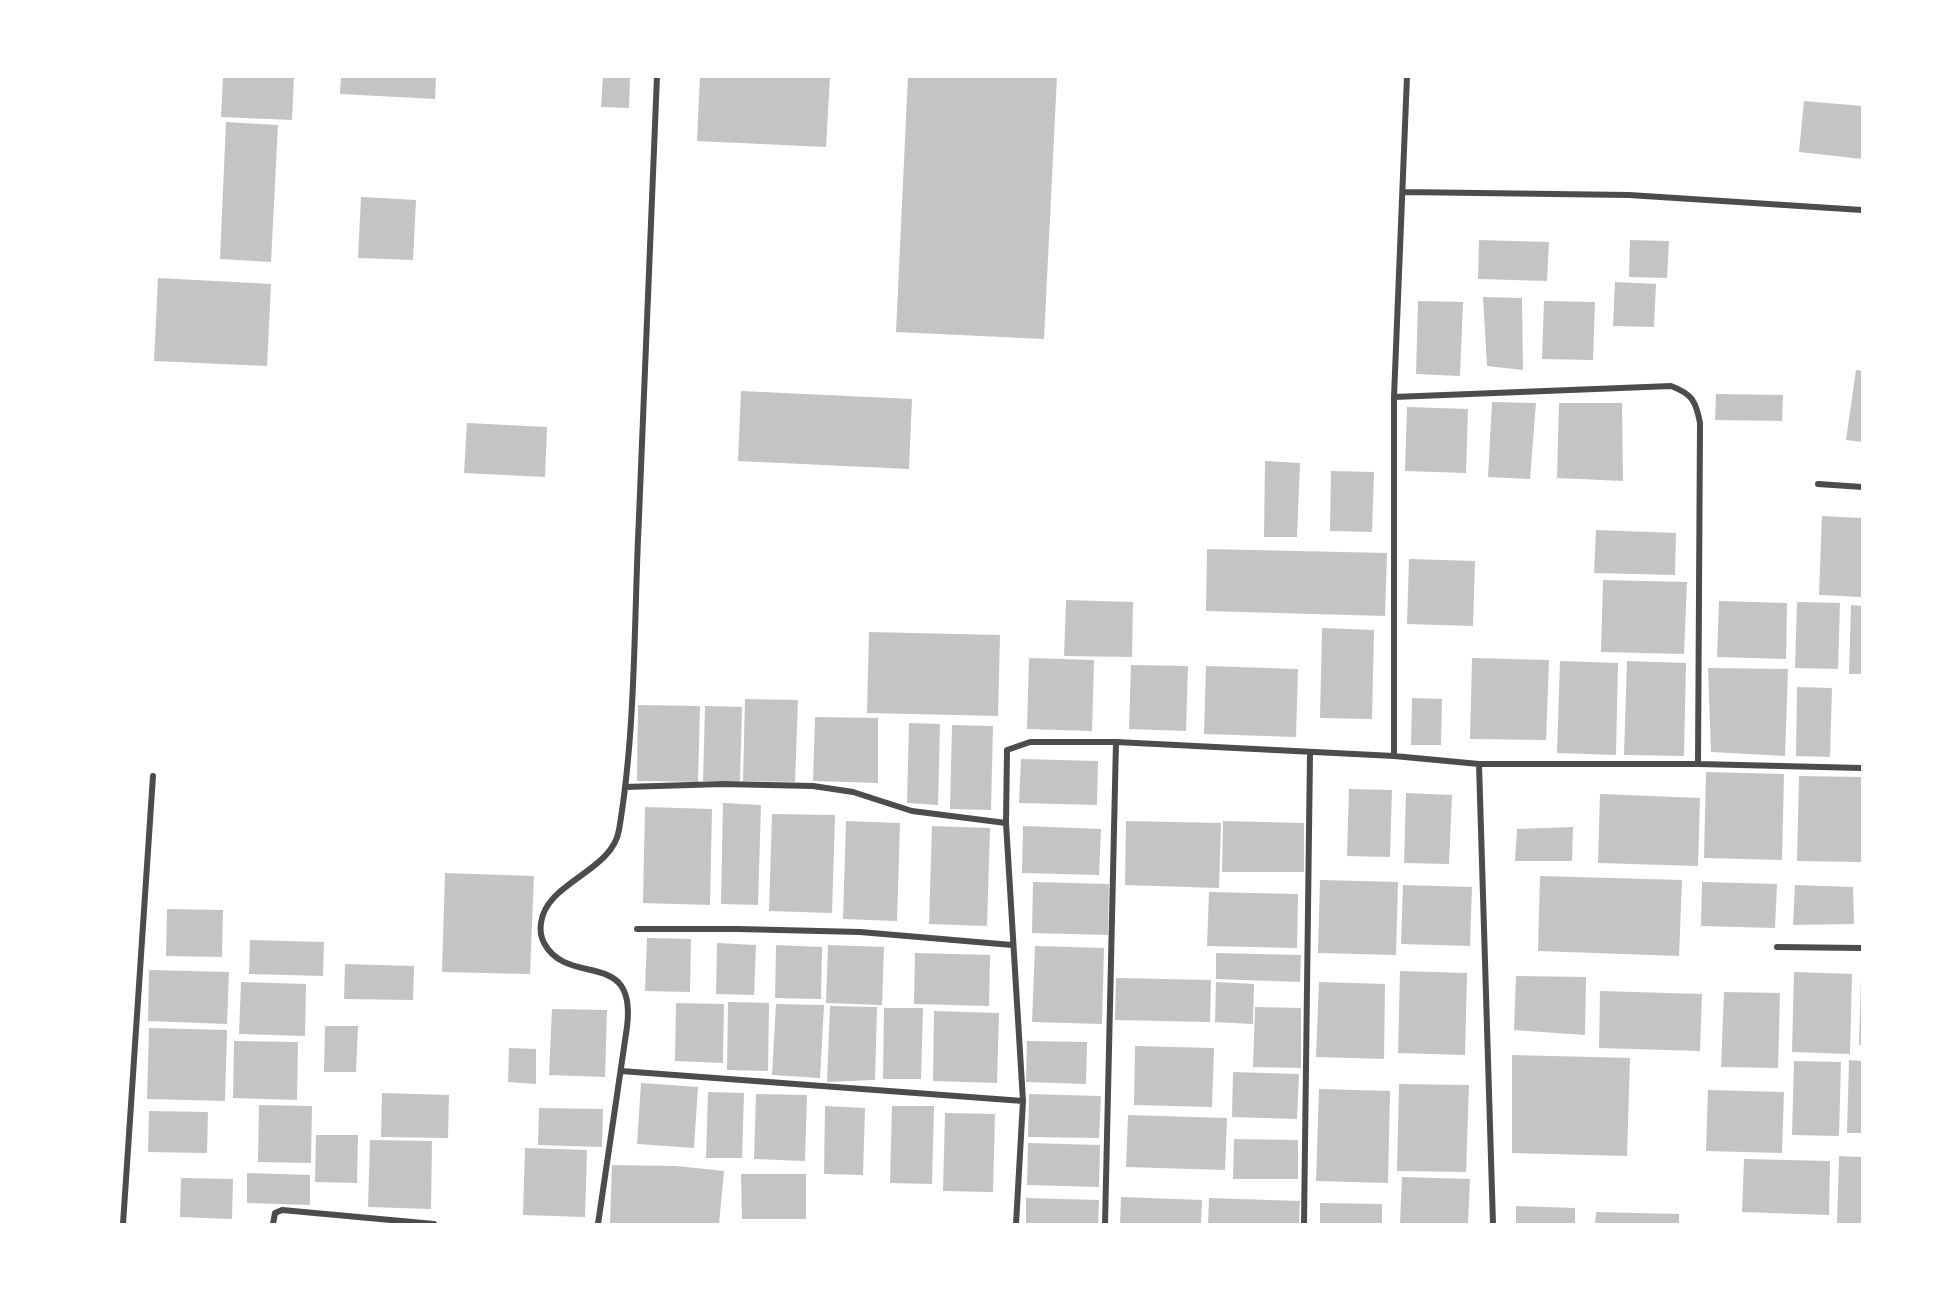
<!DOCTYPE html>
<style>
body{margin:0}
#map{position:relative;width:1939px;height:1301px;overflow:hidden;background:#fff;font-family:"Open Sans",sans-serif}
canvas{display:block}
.frame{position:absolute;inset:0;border:78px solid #fff;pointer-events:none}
</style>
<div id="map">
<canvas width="1939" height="1301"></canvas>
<div class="frame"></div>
</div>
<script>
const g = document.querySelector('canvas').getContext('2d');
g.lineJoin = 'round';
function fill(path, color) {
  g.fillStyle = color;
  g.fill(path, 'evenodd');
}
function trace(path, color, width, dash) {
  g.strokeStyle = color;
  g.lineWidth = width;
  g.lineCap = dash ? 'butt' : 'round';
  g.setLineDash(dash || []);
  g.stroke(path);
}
fill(new Path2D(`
 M223 76H294L292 120 221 117Z
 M341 76H436L435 99 340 94Z
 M603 76H630L629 108 601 107Z
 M700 76H830L826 147 697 141Z
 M908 76H1057L1044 339 896 332Z
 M1804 101 1862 106V159L1799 152Z
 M226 122 278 125 271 262 220 259Z
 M361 197 416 200 413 260 358 258Z
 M1479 240 1549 242 1547 281 1478 279Z
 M1630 240 1669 241 1667 278 1629 277Z
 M158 278 271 284 267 366 154 361Z
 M1615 282 1656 284 1654 327 1613 326Z
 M1483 297 1522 298 1523 370 1487 366Z
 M1418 301 1463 302 1460 376 1416 374Z
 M1544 301 1595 302 1593 360 1542 359Z
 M1856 370 1862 371V442L1846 440Z
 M741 391 912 399 909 469 738 461Z
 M1716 394 1783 395 1782 421 1715 420Z
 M1492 402 1536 403 1530 479 1488 477Z
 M1559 403H1622L1623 481 1557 478Z
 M1407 407 1468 409 1466 473 1405 471Z
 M467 423 547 427 545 477 464 473Z
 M1265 461 1300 463 1297 537H1264Z
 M1331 471 1374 472 1372 532 1330 531Z
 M1822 516 1862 518V597L1819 595Z
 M1596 530 1676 533 1675 575 1594 573Z
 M1207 549 1387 553 1385 616 1206 611Z
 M1409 559 1475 561 1473 626 1407 624Z
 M1603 580 1687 582 1684 654 1601 652Z
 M1066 600 1133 602 1132 657 1064 656Z
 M1719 601 1787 603 1786 659 1717 657Z
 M1797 602 1840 603 1838 669 1795 668Z
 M1851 605 1862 606V674H1849Z
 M1322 628 1374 630 1372 719 1320 718Z
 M869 632 1000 635 998 716 867 713Z
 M1029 658 1094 660 1092 731 1027 729Z
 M1472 658 1549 660 1546 740 1470 739Z
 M1560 661 1618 663 1616 755 1557 753Z
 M1627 661 1686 663 1684 756 1624 755Z
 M1131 665 1188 666 1186 731 1129 729Z
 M1206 666 1298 669 1296 737 1204 734Z
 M1708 668 1788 669 1785 756 1711 752Z
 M1797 687 1832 688 1830 757 1796 756Z
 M1412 698 1442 699 1441 745H1411Z
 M745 699 798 700 795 782 743 781Z
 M638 705 700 706 698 782 637 781Z
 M705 706 742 707 740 781H703Z
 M815 717 878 718V783L813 781Z
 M909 723 940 724 938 805 907 803Z
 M952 725 993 726 991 810 950 809Z
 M1021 759 1098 761 1097 805 1019 803Z
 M1706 772 1784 774 1782 860 1704 858Z
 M1799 776 1862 777V862L1797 861Z
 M1349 789 1392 790 1390 857 1347 856Z
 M1406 793 1452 795 1449 864 1404 863Z
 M1600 794 1700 798 1698 866 1598 863Z
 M723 803 761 805 758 905 721 904Z
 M645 807 712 809 710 905 643 903Z
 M772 814 835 815 832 913 769 911Z
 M846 821 900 823 897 921 843 919Z
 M1126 821 1221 823 1219 888 1125 885Z
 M1223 821 1304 823V872H1222Z
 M932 826 990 828 987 926 929 924Z
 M1023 826 1101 829 1099 875 1022 873Z
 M1573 827 1572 861H1515L1517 829Z
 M445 873 534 876 530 974 442 972Z
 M1540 876 1682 880 1679 956 1538 951Z
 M1320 880 1398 882 1396 955 1318 953Z
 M1033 882 1109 884 1108 935 1032 933Z
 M1702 882 1777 884 1775 928 1701 926Z
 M1403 885 1472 887 1470 946 1401 944Z
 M1795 885 1853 887 1854 924 1793 925Z
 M1209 892 1298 894 1297 948 1207 946Z
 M167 909 223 910 222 957 166 956Z
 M647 938 691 939 690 992 645 991Z
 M250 940 324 942 323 976 249 974Z
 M717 943 756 945 754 995 716 994Z
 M776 945 822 947 821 999 775 998Z
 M828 945 884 947 882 1005 826 1003Z
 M1035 946 1104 948 1102 1024 1032 1022Z
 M915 953 990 955 989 1006 914 1004Z
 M1216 953 1301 955 1300 982 1216 979Z
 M345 964 414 966 413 1000 344 999Z
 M149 970 229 972 227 1024 148 1021Z
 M1400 971 1467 973 1465 1055 1398 1053Z
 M1794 972 1852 974 1850 1054 1792 1052Z
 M1516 976 1586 977 1585 1035 1514 1030Z
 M1116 978 1211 980 1210 1022 1115 1020Z
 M1861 979H1862V1045H1859Z
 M241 982 306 984 305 1036 239 1034Z
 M1216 982 1254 984 1253 1024 1215 1022Z
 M1319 982 1385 984 1384 1059 1316 1057Z
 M1600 991 1702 994 1700 1051 1599 1048Z
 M1724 992 1780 993 1778 1068 1721 1067Z
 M728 1002 769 1003 768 1071 727 1070Z
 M676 1003 724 1004 723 1063 675 1061Z
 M776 1004 824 1005 820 1078 772 1075Z
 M830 1006 877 1007 875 1080 827 1082Z
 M1255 1007 1301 1008V1068L1253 1067Z
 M884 1008H923L921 1079H883Z
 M552 1009 607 1010 605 1077 549 1075Z
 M934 1011 999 1013 997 1083 933 1081Z
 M325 1026H358L356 1072H324Z
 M149 1028 227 1030 225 1101 147 1099Z
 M234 1041 298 1042 297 1100 233 1098Z
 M1027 1041 1087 1042 1086 1084 1026 1082Z
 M1135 1046 1214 1048 1212 1107 1134 1105Z
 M509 1048 536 1049V1084L508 1082Z
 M1512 1055 1630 1058 1627 1156 1512 1153Z
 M1849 1060 1862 1061V1133H1847Z
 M1794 1061 1841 1062 1839 1136 1792 1135Z
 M1233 1072 1299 1074 1297 1119 1232 1117Z
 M641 1083 698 1087 694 1148 637 1144Z
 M1399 1084 1469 1085 1466 1172 1397 1171Z
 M1319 1089 1390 1091 1388 1183 1316 1181Z
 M1708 1090 1784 1092 1782 1153 1706 1151Z
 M708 1092 744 1093 742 1158H706Z
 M382 1093 449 1095 448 1138 381 1137Z
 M756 1094 807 1095 805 1161 754 1159Z
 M1029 1094 1101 1096 1099 1138 1028 1137Z
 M259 1105 312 1106 311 1163 258 1162Z
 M825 1106 865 1108 863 1175 824 1174Z
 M892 1106H934L932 1184 890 1183Z
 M539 1108 603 1109 602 1147 538 1145Z
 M149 1111 208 1112 207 1153 148 1152Z
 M945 1113 995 1114 993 1192 943 1191Z
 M1128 1115 1227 1118 1225 1170 1126 1167Z
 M316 1135H358L357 1183 315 1182Z
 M1234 1139 1298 1140V1179H1233Z
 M370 1140 432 1141 431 1209 368 1207Z
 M1028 1143 1100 1145 1099 1187 1027 1185Z
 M525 1148 587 1150 585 1217 523 1215Z
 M1839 1156 1862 1157V1224H1837Z
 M1744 1159 1830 1161 1829 1215 1742 1212Z
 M612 1165 676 1166 724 1171 719 1224H610Z
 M247 1173 310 1175V1205L247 1203Z
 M741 1174H806V1219H742Z
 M1402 1177 1470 1179 1468 1224H1400Z
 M181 1178 233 1179 232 1219 180 1217Z
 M1121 1197 1202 1200 1201 1224H1120Z
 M1026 1198 1099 1200 1098 1224H1026Z
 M1209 1198 1300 1201 1299 1224H1208Z
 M1320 1203 1382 1204V1224H1320Z
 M1516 1206 1575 1208V1224H1516Z
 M1596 1212 1679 1214V1224H1595Z`), '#c4c4c4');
trace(new Path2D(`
 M1403 192 1629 195 1862 210
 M1394 397 1671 386C1692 394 1696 401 1700 423L1698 764
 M1818 484 1862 487
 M1394 756V397L1407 76
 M1479 764 1493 1224
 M625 787 723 784 813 786 853 792 912 811 1006 823
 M637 929H738L860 932 1012 945
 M1777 947 1862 948
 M621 1071 1023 1101
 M123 1224 153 776
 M273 1224 275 1213 282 1210 434 1224
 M598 1224 627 1027C637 947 568 988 544 943 541 937 540 929 541 923 546 882 612 872 619 830 635 735 634 636 638 539 645 385 651 231 657 76
 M1016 1224 1023 1101 1006 823 1007 750 1030 742H1116L1394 756 1479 764H1698L1862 768
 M1105 1224 1116 742
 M1304 1224 1310 753`), '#4c4c4c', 6);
</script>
